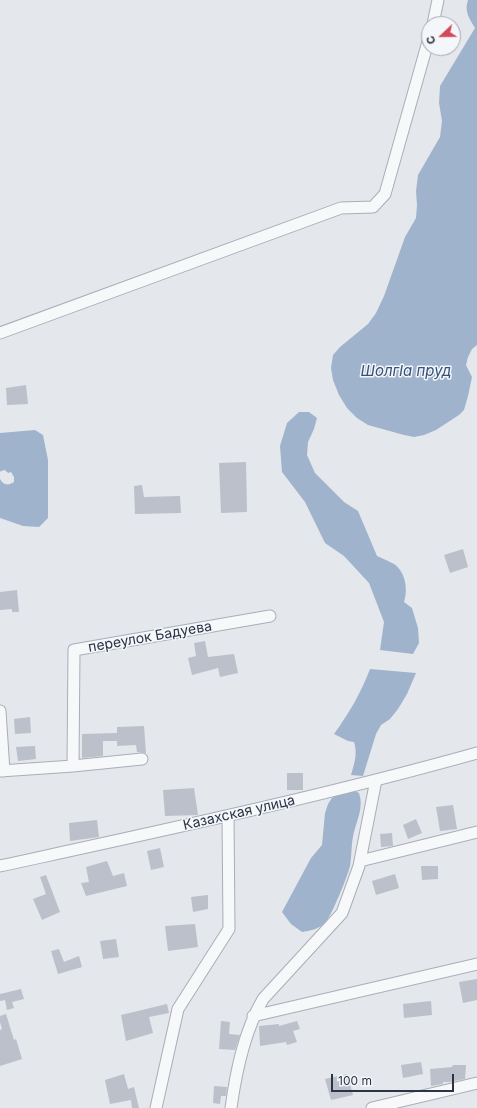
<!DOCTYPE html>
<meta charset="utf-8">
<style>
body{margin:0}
#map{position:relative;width:477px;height:1108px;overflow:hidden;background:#e4e7ec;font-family:Inter,sans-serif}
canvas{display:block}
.north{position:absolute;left:421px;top:16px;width:40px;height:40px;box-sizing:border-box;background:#f4f6f9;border:1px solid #a4a8b1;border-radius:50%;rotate:248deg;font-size:11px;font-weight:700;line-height:16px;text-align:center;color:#2b3445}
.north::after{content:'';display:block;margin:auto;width:14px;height:18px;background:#d1495b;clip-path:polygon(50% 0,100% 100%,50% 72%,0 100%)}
.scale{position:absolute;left:331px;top:1074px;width:123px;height:18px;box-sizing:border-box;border:2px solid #2b3445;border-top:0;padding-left:5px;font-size:12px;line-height:14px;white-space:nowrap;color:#2b3445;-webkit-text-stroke:3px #f4f6f9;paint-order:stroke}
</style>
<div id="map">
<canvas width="477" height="1108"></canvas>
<div class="north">С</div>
<div class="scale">100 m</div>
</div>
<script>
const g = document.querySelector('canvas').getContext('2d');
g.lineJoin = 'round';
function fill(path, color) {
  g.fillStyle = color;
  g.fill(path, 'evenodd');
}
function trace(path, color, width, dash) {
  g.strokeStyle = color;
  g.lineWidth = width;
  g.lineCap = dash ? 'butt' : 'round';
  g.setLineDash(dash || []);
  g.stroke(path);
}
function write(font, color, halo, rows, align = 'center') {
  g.font = font + ' Inter,sans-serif';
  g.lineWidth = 3;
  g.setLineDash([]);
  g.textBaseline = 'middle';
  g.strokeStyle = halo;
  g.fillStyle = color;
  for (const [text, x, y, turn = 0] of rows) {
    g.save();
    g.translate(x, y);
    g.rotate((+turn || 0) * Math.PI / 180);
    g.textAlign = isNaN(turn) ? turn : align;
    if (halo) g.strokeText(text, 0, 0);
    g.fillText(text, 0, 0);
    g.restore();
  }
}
fill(new Path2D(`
 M468 0H477V345L472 349 468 357 466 365 472 377 468 396 464 410 459 415 436 430 424 435 414 437 404 435 368 425 357 418 347 408 339 395 333 380 331 368 333 355 340 347 368 324 376 313 384 296 405 237 416 218 417 205 416 191 418 175 440 137 442 121 439 103 440 86 475 28C469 18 464 11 468 0Z
 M299 412H309L317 418 314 429 308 442 307 455 315 473 344 502 358 511 377 556C383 559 389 561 394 564 406 572 408 590 404 602L412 608 418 628 419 643 413 654 380 650 384 622 369 583 344 556 325 543 305 502 282 472 280 446 287 423Z
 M35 430 43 435 48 460V518L39 527 23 526 0 518V479C3 485 8 486 14 482V477L11 472 8 473 5 470 1 471 0 472V433Z
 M370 669 416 673 407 694 398 709 390 719 381 725 376 734 363 776 351 775C354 764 358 754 354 742L348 741 334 734C349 713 361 693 370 669Z
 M355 791 359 793C364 806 357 820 354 832 351 843 352 855 350 866 347 878 332 915 325 923 319 929 309 931 302 932L291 924 282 912 311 858 322 845 325 813 328 804 332 798 339 794Z`), '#9fb4cc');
fill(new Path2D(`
 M26 385 28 404 7 405 6 388Z
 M246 462 247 512 221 513 219 463Z
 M142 485 144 497 180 496 181 513 135 514 134 486Z
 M463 549 468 567 450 573 444 555Z
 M17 590 19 612H12V609L0 610V592Z
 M205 641 208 657 234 654 238 673 220 677 218 668 192 675 188 658 196 656 194 643Z
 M30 717 31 733 15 734 14 719Z
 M144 726 146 753 137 752 136 745 117 746V741H103V756L82 758V734L117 733V727Z
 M35 746 36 759 18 761 16 747Z
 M287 773H303V790H287Z
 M194 788 198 815 165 816 163 790Z
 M453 805 457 829 440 831 436 807Z
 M416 819 422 833 408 839 403 825Z
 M97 820 99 837 70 841 69 823Z
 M392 833 393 846 381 847 380 834Z
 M160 848 164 867 151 870 147 851Z
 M107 861 113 876 124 873 127 886 86 896 81 883 89 882 86 867Z
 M421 866H438V879L422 880Z
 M395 874 399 888 376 895 372 881Z
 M46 875 60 912 42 920 33 899 46 894 40 877Z
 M208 895V909L193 912 191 897Z
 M195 924 198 947 168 951 165 926Z
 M116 939 119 957 103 959 100 941Z
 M59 949 64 962 79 956 82 967 58 974 51 951Z
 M477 979V1000L463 1003 459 982Z
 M21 989 24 999 12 1002 14 1008 7 1010 5 1000 0 1001V994Z
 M431 1001 432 1015 404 1018 403 1004Z
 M167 1004 169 1013 149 1017 153 1033 126 1041 121 1015Z
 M6 1014 14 1040 16 1039 22 1059 0 1066V1030L2 1029 0 1022V1016Z
 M221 1021 230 1022 229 1034 240 1035 235 1050 219 1049Z
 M297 1021 300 1029 293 1031 297 1042 287 1045 286 1042 260 1046 259 1026 279 1024V1026Z
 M421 1062 423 1074 403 1078 401 1065Z
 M453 1065H466L465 1079 449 1082H443V1084L431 1086 430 1069 452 1067Z
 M124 1074 128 1089 134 1087 139 1108H132L131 1100 110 1104 105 1080Z
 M347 1074 353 1095 331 1100 325 1079Z
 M214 1086 227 1087 226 1096H221L220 1104 213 1103Z`), '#bbc0ca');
const minor = new Path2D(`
 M433 24 438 0
 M0 333 341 208 373 207 385 194 429 38
 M0 711 4 771
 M73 766 142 759
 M0 771 73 766 74 650 270 616
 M360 861 477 832
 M0 866C160 831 320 797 477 753
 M253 1016 477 964
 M156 1108 178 1009 229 929 228 816
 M231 1108C236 1071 244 1032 263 999L342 913 359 866 376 780
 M372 1108 477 1083`);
trace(minor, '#a9aeb7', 13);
trace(minor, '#f7f8fa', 11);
write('14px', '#2b3445', '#f4f6f9', [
 ["переулок Бадуева",150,637,-10],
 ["Казахская улица",239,813,-13]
]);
write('italic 15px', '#34527a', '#f4f6f9', [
 ["ШолгIа пруд",406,371]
]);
</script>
